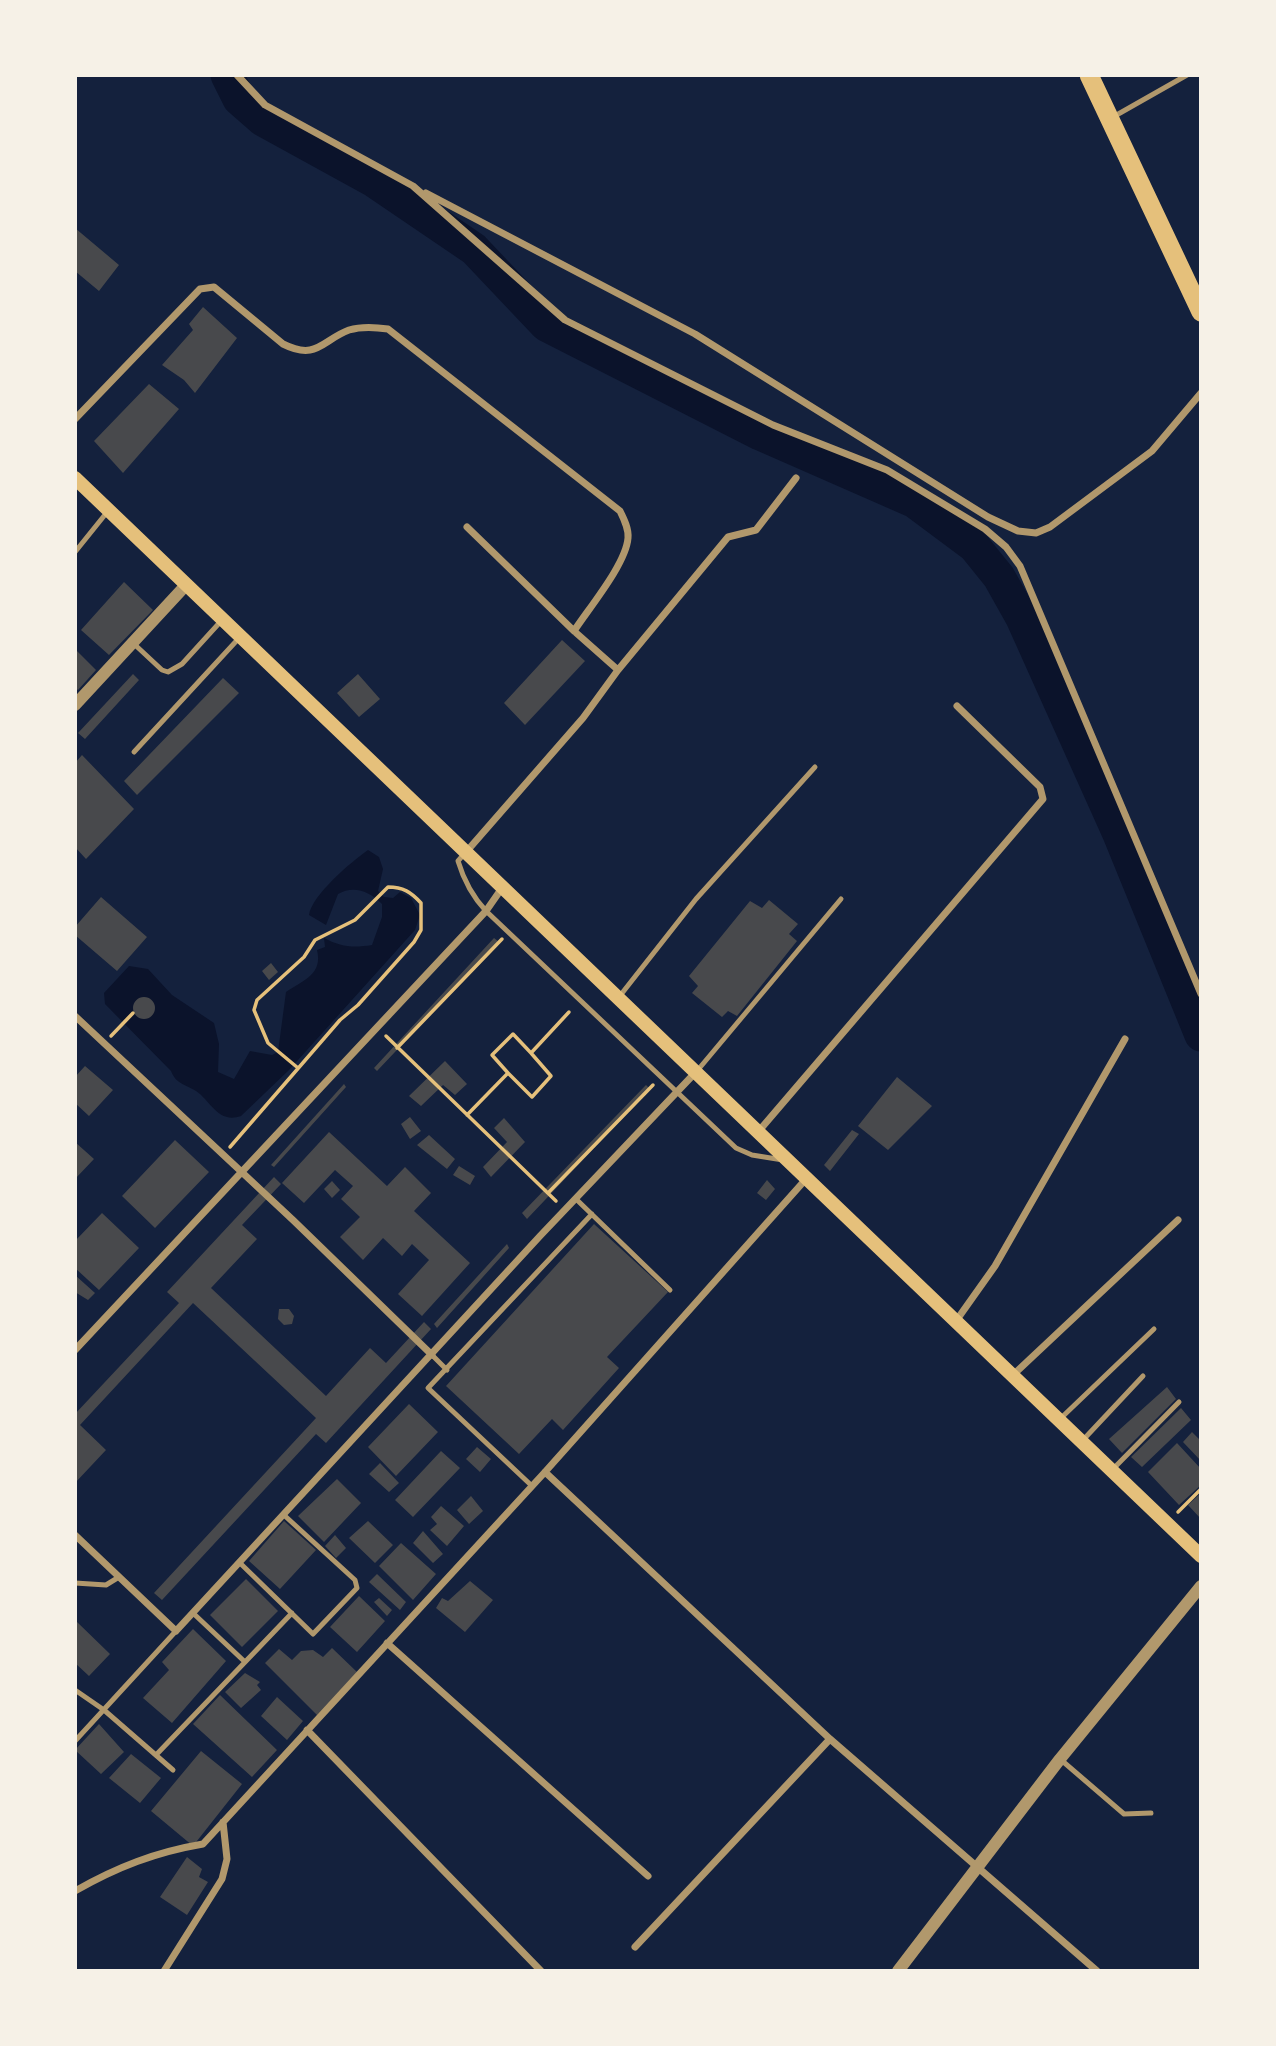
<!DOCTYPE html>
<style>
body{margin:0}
#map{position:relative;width:1276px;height:2046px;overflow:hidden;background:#14213d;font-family:Lato,sans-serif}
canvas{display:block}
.frame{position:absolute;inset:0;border:77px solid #f6f1e7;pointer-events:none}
</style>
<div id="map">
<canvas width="1276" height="2046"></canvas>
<div class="frame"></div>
</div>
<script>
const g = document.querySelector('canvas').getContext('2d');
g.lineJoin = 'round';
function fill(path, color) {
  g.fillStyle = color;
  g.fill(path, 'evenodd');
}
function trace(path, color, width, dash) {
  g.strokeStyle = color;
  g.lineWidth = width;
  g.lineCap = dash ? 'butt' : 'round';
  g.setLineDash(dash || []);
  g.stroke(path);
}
fill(new Path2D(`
 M368 850 379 857 383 869 378 891 384 897 393 898 400 892 411 898 420 915 415 930 289 1070 241 1116C218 1124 211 1101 196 1091 185 1084 176 1084 171 1071L105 1004 104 993 129 966 148 969 172 995 214 1023 219 1044 218 1072 234 1079 250 1051 272 1055 278 1052 286 992C304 980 323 974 317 950L325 947 324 938C341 947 353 948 372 945L382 917V904C370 891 353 885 338 894L326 925 309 915C312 895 351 862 368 850Z`), '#0b132b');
trace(new Path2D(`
 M227 75 239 99 263 120 374 181 474 249 546 325 760 434 915 502 974 546 999 577 1022 618 1119 834 1201 1035`), '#0b132b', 33);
fill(new Path2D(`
 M75 228 119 265 99 291 75 271Z
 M203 307 237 338 195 393 184 380 162 365 193 330 189 324Z
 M149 384 179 409 123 473 94 441Z
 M124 582 153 610 109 655 81 630Z
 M562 640 585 661 525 725 504 703Z
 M75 649 96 670 78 690 75 688Z
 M133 674 139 680 85 739 78 733Z
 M358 674 380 699 359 717 337 693Z
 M223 678 239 693 137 795 124 781Z
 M82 755 134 809 86 859 75 847V763Z
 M101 897 147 937 117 971 75 935V927Z
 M769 900 798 924 789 934 797 941 737 1016 728 1011 722 1017 692 993 698 986 689 976 750 901 762 908Z
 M494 938 499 942 377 1071 374 1068Z
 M271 963 278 972 269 980 262 971Z
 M133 1008a11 11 0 1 1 22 0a11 11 0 1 1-22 0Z
 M445 1061 467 1084 455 1095 443 1085 421 1106 409 1096Z
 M85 1066 113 1090 89 1116 75 1103V1077Z
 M897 1077 932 1106 888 1150 858 1126Z
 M344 1084 346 1087 274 1167 271 1165Z
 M646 1085 650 1089 527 1219 522 1213Z
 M410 1117 421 1131 410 1139 401 1124Z
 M504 1118 525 1142 491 1177 483 1167 507 1142 494 1128Z
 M852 1130 859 1134 830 1171 824 1165Z
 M329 1132 387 1186 405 1167 431 1193 414 1211 470 1263 422 1316 398 1294 429 1260 412 1244 402 1256 383 1238 363 1260 340 1237 360 1217 341 1199 353 1186 335 1170 304 1203 282 1183Z
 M429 1135 455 1159 447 1169 417 1145Z
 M175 1140 209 1172 155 1228 122 1196Z
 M75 1142 94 1159 75 1179Z
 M459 1166 475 1176 470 1185 453 1175Z
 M274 1177 281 1184 242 1225 257 1239 211 1288 326 1396 370 1348 386 1363 424 1322 431 1329 326 1443 316 1434 162 1600 154 1593 316 1418 193 1303 80 1425 106 1450 75 1483V1414L179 1303 167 1292Z
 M767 1180 775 1189 766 1200 757 1193Z
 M332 1181 340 1190 332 1198 324 1189Z
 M102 1213 139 1248 99 1290 75 1268V1241Z
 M594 1224 668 1292 607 1357 619 1368 563 1430 552 1419 519 1454 446 1386Z
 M507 1244 509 1248 437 1328 434 1324Z
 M75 1275 95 1293 88 1300 75 1292Z
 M279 1309H289L294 1316 292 1324 284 1325 278 1319Z
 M1167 1387 1176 1399 1122 1453 1109 1439Z
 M409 1404 438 1432 396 1476 368 1447Z
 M1181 1408 1191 1420 1142 1467 1131 1457Z
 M1192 1432 1201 1441V1461L1183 1442Z
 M1177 1443 1201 1469V1485L1179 1505 1148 1472Z
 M477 1447 491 1459 480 1472 466 1459Z
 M441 1451 460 1468 413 1517 395 1500Z
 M380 1463 399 1483 389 1492 369 1474Z
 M337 1479 361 1503 324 1542 298 1516Z
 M1201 1493V1519L1188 1505Z
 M471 1496 483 1511 469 1524 457 1510Z
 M441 1506 464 1526 447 1546 430 1530 437 1524 431 1517Z
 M284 1521 316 1550 280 1589 249 1561Z
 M368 1521 393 1545 375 1563 349 1538Z
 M423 1531 443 1554 433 1563 413 1543Z
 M335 1535 346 1548 336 1558 325 1546Z
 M401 1543 436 1574 413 1600 379 1566Z
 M377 1574 406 1602 400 1610 369 1582Z
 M246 1579 278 1611 242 1647 210 1615Z
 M470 1581 493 1600 465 1632 436 1608 442 1598 448 1601Z
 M359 1596 385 1621 357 1652 330 1627Z
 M379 1598 392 1610 387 1616 374 1602Z
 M75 1620 110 1654 89 1676 75 1663Z
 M193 1629 226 1661 172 1723 143 1698 169 1670 162 1662Z
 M332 1648 357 1672 317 1715 265 1663 279 1649 292 1660 301 1651 313 1650 323 1657Z
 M245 1673 260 1682 257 1685 261 1690 241 1708 225 1692Z
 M220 1695 277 1750 252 1777 193 1724Z
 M277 1697 303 1721 287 1740 261 1716Z
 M99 1724 124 1752 101 1774 75 1750Z
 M201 1751 242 1784 193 1846 151 1811Z
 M131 1754 161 1778 140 1803 109 1778Z
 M187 1857 202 1869 199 1877 208 1882 187 1915 160 1897Z`), '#48494c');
trace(new Path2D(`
 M111 1036 133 1013
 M386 1036 556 1201
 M397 1048 502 939
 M508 1073 492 1055 513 1034 531 1053
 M467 1115 508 1073 532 1097 551 1076 531 1053 569 1012
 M230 1147 340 1020 358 1005 414 942 421 930V903C411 892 403 887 388 887L355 920 315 940 304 957 257 1000 254 1010 268 1043 298 1068
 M548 1193 653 1085
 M1178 1512 1201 1489`), '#e5c07b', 3.5);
trace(new Path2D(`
 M1113 117 1187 75
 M75 552 108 511
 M133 643 162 670 168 672 182 664 222 620
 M134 752 240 637
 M465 853 458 861C464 881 472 896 486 911L736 1148 752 1155 783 1160
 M619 997 696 899 815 767
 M697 1071 841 899
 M576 1199 670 1290
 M432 1355 447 1370
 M1060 1419 1154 1329
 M1083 1440 1143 1376
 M1113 1469 1179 1402
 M532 1486 428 1388 592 1214
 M241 1564 313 1634 357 1588 355 1580 285 1516
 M75 1583 106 1585 119 1577
 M194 1614 245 1662
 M75 1690 104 1710 173 1770
 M75 1741 176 1631
 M156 1755 292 1613
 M1060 1759 1124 1814 1151 1813`), '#b1986c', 5);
trace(new Path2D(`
 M237 75 265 105 413 186 565 320 773 425 887 470 985 529 1006 547 1020 566 1201 994
 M426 193 695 334 988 517 1018 531 1036 533 1050 527 1152 451 1201 393
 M75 419 200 289 214 287 283 344C317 361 322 340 349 330 362 326 375 327 388 329L620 511C624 519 629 529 628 538 626 564 589 608 574 631L618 670 583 718 467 851
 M467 527 574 631
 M618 670 728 537 756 530 796 478
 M75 1016 294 1221 432 1355
 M758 1132 1043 799 1040 787 957 706
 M956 1321 995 1266 1125 1039
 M75 1350 486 911 502 888
 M1013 1375 1178 1220
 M545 1472 830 1739 1097 1971
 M75 1535 176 1631 540 1236 694 1074
 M387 1643 648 1876
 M307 1730 541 1971
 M75 1891C117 1867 156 1852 203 1844L545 1472 806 1179
 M635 1947 830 1739
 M164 1971 222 1879 227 1859 223 1822`), '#b1986c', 7);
trace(new Path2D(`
 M75 705 186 585
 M898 1971 1060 1759 1201 1586`), '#b1986c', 12);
trace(new Path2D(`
 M75 478 1201 1556`), '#e5c07b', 14);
trace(new Path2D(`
 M1089 75 1201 312`), '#e5c07b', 19);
</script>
